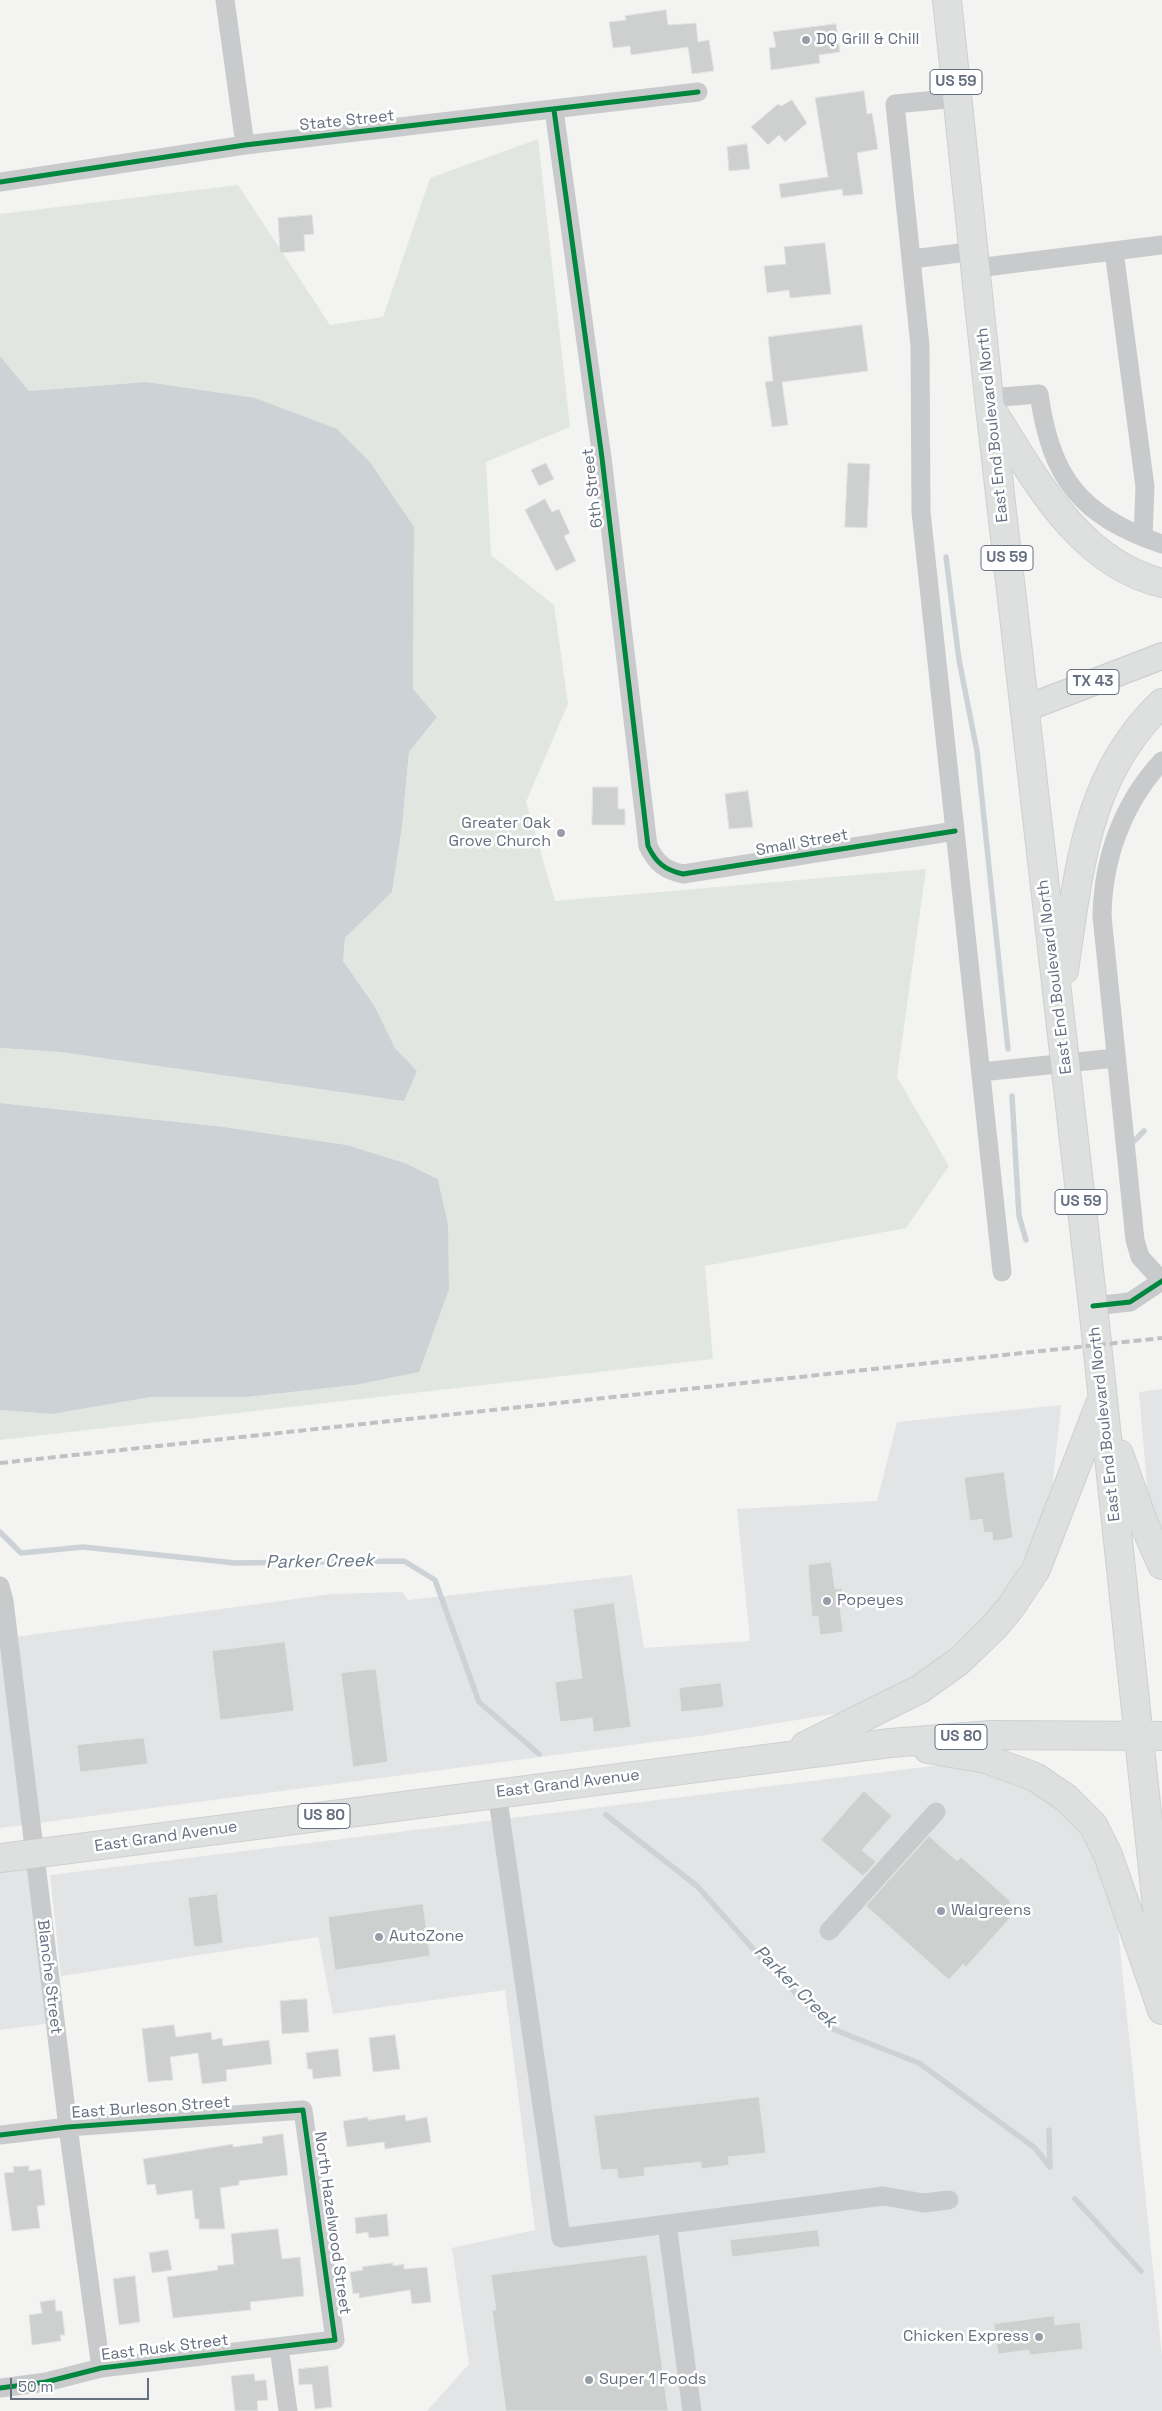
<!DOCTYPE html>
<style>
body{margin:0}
#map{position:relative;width:1162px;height:2411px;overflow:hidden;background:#f3f4f2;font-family:"Space Grotesk",sans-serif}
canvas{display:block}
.scale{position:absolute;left:10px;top:2378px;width:139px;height:22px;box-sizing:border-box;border:2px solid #666f80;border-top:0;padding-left:6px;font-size:15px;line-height:18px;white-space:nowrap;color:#666f80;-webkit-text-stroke:4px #fff;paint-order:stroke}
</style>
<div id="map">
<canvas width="1162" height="2411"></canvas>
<div class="scale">50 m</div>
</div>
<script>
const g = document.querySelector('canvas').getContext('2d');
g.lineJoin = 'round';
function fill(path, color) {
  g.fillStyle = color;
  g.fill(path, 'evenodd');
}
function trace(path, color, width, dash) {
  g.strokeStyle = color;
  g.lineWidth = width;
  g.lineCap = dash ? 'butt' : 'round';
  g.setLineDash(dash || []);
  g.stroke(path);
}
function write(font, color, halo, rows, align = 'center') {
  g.font = font + ' "Space Grotesk",sans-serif';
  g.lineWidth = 5;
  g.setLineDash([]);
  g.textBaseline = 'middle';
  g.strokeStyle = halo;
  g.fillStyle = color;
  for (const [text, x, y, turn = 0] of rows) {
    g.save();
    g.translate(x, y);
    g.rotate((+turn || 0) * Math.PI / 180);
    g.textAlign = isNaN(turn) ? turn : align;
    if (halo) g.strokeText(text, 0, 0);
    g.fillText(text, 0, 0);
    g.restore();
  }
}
fill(new Path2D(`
 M1162 1389V1544L1150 1522 1139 1392Z
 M1061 1405 1050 1510 999 1604 924 1671 839 1713 700 1736 0 1828V1639L332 1594 402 1592 408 1600 632 1575 644 1648 750 1641 737 1509 877 1501 897 1422Z
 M949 1764 1005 1773 1059 1804 1096 1847 1116 1910 1162 2356V2411H427L469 2364 452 2248 535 2230 505 1990 333 2014 318 1937 61 1976 50 1875Z
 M39 1861 59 2022 0 2030V1866Z`), '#e3e4e5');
fill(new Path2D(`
 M538 139 570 427 486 462 491 555 554 605 568 704 526 802 555 901 926 869 897 1077 949 1166 906 1228 705 1266 713 1359 0 1440V1410L51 1414 151 1397H247L355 1385 448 1224 438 1179 405 1163 347 1145 224 1127 0 1103V1048L417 1071 395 1048 374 1005 343 961 345 938 392 892 402 827 409 752 437 717 413 689 414 527 146 382 29 391 0 356V214L238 185 330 325 383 317 430 178Z`), '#e2e6e1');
fill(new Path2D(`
 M0 356 29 391 146 382 255 398 337 429 369 461 414 527 413 689 437 717 409 752 402 827 392 892 345 938 343 961 374 1005 395 1048 417 1071 404 1101 61 1052 0 1048Z
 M0 1103 224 1127 347 1145 405 1163 438 1179 448 1224 449 1289 419 1372 355 1385 247 1397H151L52 1414 0 1410Z`), '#cdd2d7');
trace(new Path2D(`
 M946 557 959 660 977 751 1008 1049
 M1012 1096 1019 1216 1026 1240
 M1134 1141 1144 1131
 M0 1532 21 1553 83 1547 235 1563 404 1561 435 1580 479 1702 539 1754
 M606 1815 697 1886 762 1959 830 2028 919 2063 1035 2148 1050 2167
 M1049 2130 1050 2167
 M1075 2199 1141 2271`), '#cdd2d7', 5.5);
const building = new Path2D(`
 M666 10 668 25 696 23 698 42 709 40 714 71 692 74 688 47 631 55 630 46 613 48 609 22 626 20 625 16Z
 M836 24 840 52 819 55 820 63 771 70 769 48 776 47 773 32Z
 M864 91 867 114 872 113 878 149 857 153 863 194 843 196 842 189 781 198 779 184 828 177 815 98Z
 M792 100 807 123 785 142 779 135 768 145 751 127 778 104 781 106Z
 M747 144 750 169 729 171 727 147Z
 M312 215 314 234 304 235 305 251 280 253 278 218Z
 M825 243 831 294 790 298 789 290 767 293 764 266 786 264 784 247Z
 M862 325 868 371 782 382 788 425 772 427 765 382 773 381 768 337Z
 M546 463 554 479 539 486 531 470Z
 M848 463 870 464 867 528 845 527Z
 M545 499 552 512 559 509 570 533 564 536 576 561 556 571 525 510Z
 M593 787H618V809H625V825H592Z
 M748 791 753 827 729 829 725 794Z
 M1004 1472 1013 1538 993 1541 992 1532 984 1533 982 1519 970 1521 964 1478Z
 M831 1562 835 1589 842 1588 844 1606 840 1607 843 1632 820 1635 818 1616 812 1617 808 1565Z
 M614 1603 631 1727 594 1732 592 1718 560 1722 555 1682 582 1678 573 1609Z
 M285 1642 294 1711 220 1720 212 1651Z
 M376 1669 388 1762 353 1767 341 1673Z
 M721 1683 724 1707 681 1712 679 1688Z
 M144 1738 148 1764 80 1772 77 1745Z
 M864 1791 892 1816 862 1850 876 1862 863 1876 821 1840Z
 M929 1836 957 1861 961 1857 1010 1901 1011 1917 966 1967 963 1964 949 1980 866 1906Z
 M217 1894 223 1943 194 1947 188 1898Z
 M423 1904 430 1956 335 1970 328 1917Z
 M307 1999 309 2032 282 2034 280 2001Z
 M174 2025 176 2037 211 2032 212 2040 222 2038 223 2046 269 2040 272 2064 226 2070 227 2081 202 2084 198 2053 170 2057 173 2080 148 2082 142 2029Z
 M395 2035 400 2069 373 2072 369 2038Z
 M338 2049 341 2076 313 2079 312 2069H308L306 2053Z
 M759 2097 766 2153 728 2157 729 2165 701 2169V2162L644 2168 645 2176 618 2179 617 2169 601 2170 594 2116Z
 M405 2115 406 2121 427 2117 431 2142 385 2149 384 2142 347 2147 343 2121 368 2117V2120Z
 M283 2134 288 2175 239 2181V2185L220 2188 225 2229H199V2219H195L192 2190 157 2195 155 2184 147 2185 143 2159 233 2144V2147L263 2143 262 2137Z
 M29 2166V2171L41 2169 45 2205 37 2206 40 2228 12 2231 4 2173 14 2172 13 2167Z
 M387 2214 389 2236 369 2238 368 2232 356 2234 355 2218Z
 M278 2229 282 2259 300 2257 304 2296 250 2302 251 2310 173 2318 167 2277 218 2270 217 2266 234 2264 231 2234Z
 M818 2230 820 2246 732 2257 730 2240Z
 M168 2250 172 2270 152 2273 149 2253Z
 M647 2255 668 2411H506L492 2310H496L491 2275Z
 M393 2263V2266L404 2264V2269L427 2267 431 2302 412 2304 410 2290 359 2298V2293L353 2294 350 2272 363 2270 362 2267Z
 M135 2276 140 2322 119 2325 113 2279Z
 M55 2300 56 2311H62L65 2335H60L61 2341 32 2345 29 2315 42 2313 40 2302Z
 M1054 2316 1055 2325 1080 2322 1083 2349 1030 2355 1029 2350 998 2354 994 2324Z
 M328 2366 332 2407 315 2409 312 2384 299 2385 298 2369Z
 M254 2374 255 2381 266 2380 268 2400 257 2401 258 2411H235L231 2376Z`);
fill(building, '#cecfcf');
trace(building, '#e2e3e2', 1);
const major = new Path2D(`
 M1024 709 1162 656`);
const highway = new Path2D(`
 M947 0 989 398 1093 1306 1162 1954
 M994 414C1036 480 1079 563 1162 583
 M1064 970C1079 872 1085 776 1162 703
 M1119 1454 1144 1524 1162 1565
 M805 1746 920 1689 959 1661 994 1627 1010 1608 1036 1569 1100 1404
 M928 1749 986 1759 1035 1777 1066 1798 1093 1825 1108 1855 1162 2010
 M0 1858 890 1743 991 1735 1162 1736`);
trace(major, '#cfd0d0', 28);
trace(highway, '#cfd0d0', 30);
trace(new Path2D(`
 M225 0 245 145
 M958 98 895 104 920 346 921 512 1002 1272
 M554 110 602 458 648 846C656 863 665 870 683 874L955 831
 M0 182 245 145 698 92
 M1114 251 1145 487 1143 537
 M912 259 975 251
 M977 268 1162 245
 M989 398 1039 394C1051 478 1080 516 1162 544
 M981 1072 1115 1058
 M1162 1281 1140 1257 1135 1240 1102 916C1103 859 1122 804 1162 761
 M1093 1306 1130 1302 1162 1281
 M0 1586 4 1601 68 2127 101 2368
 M497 1793 561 2238 883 2196 924 2203 949 2200
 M829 1931 936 1812
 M0 2135 68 2127 303 2110 335 2340 101 2368 46 2382 0 2388
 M667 2224 692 2411
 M279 2347 288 2411`), '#c9cacc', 19);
trace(major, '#dedfdf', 25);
trace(highway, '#dedfdf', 28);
trace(new Path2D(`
 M0 1463 1162 1338`), '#c0c1c2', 4, [8, 4]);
trace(new Path2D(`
 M554 110 602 458 648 846C656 863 665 870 683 874L955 831
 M0 182 245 145 698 92
 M1093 1306 1130 1302 1162 1281
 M0 2135 68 2127 303 2110 335 2340 101 2368 46 2382 0 2388`), '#00873e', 5);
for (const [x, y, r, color] of [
 [806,40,5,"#979ea8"],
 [561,833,5,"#979ea8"],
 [827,1601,5,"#979ea8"],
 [941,1911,5,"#979ea8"],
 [379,1937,5,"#979ea8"],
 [1039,2337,5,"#979ea8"],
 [589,2380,5,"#979ea8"]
]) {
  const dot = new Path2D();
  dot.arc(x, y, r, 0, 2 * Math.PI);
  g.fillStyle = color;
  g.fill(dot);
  trace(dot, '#fff', 2);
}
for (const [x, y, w] of [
 [956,82,52],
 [1007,558,52],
 [1093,682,52],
 [1081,1202,52],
 [961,1737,52],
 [324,1816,52]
]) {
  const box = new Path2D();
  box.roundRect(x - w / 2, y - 12.5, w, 25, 4);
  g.fillStyle = '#fff';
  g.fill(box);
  trace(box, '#666f80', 1);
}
write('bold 15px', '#666f80', null, [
 ["US 59",956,82],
 ["US 59",1007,558],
 ["TX 43",1093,682],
 ["US 59",1081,1202],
 ["US 80",961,1737],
 ["US 80",324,1816]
]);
write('16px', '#666f80', '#fff', [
 ["DQ Grill & Chill",816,40],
 ["Greater Oak",551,824,"right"],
 ["Grove Church",551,842,"right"],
 ["Popeyes",837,1601],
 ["Walgreens",951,1911],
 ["AutoZone",389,1937],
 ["Chicken Express",1029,2337,"right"],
 ["Super 1 Foods",599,2380]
], 'left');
write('16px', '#666f80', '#fff', [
 ["State Street",347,121,-6],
 ["East End Boulevard North",993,425,-96],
 ["6th Street",593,488,-97],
 ["Small Street",802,843,-10],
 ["East End Boulevard North",1055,977,-97],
 ["East End Boulevard North",1105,1424,-96],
 ["East Grand Avenue",568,1784,-7],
 ["East Grand Avenue",166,1837,-8],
 ["Blanche Street",49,1977,83],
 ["East Burleson Street",151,2108,-4],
 ["North Hazelwood Street",332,2223,82],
 ["East Rusk Street",165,2348,-7]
]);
write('italic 18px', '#677685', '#fff', [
 ["Parker Creek",320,1562,-1],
 ["Parker Creek",795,1987,45]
]);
</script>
